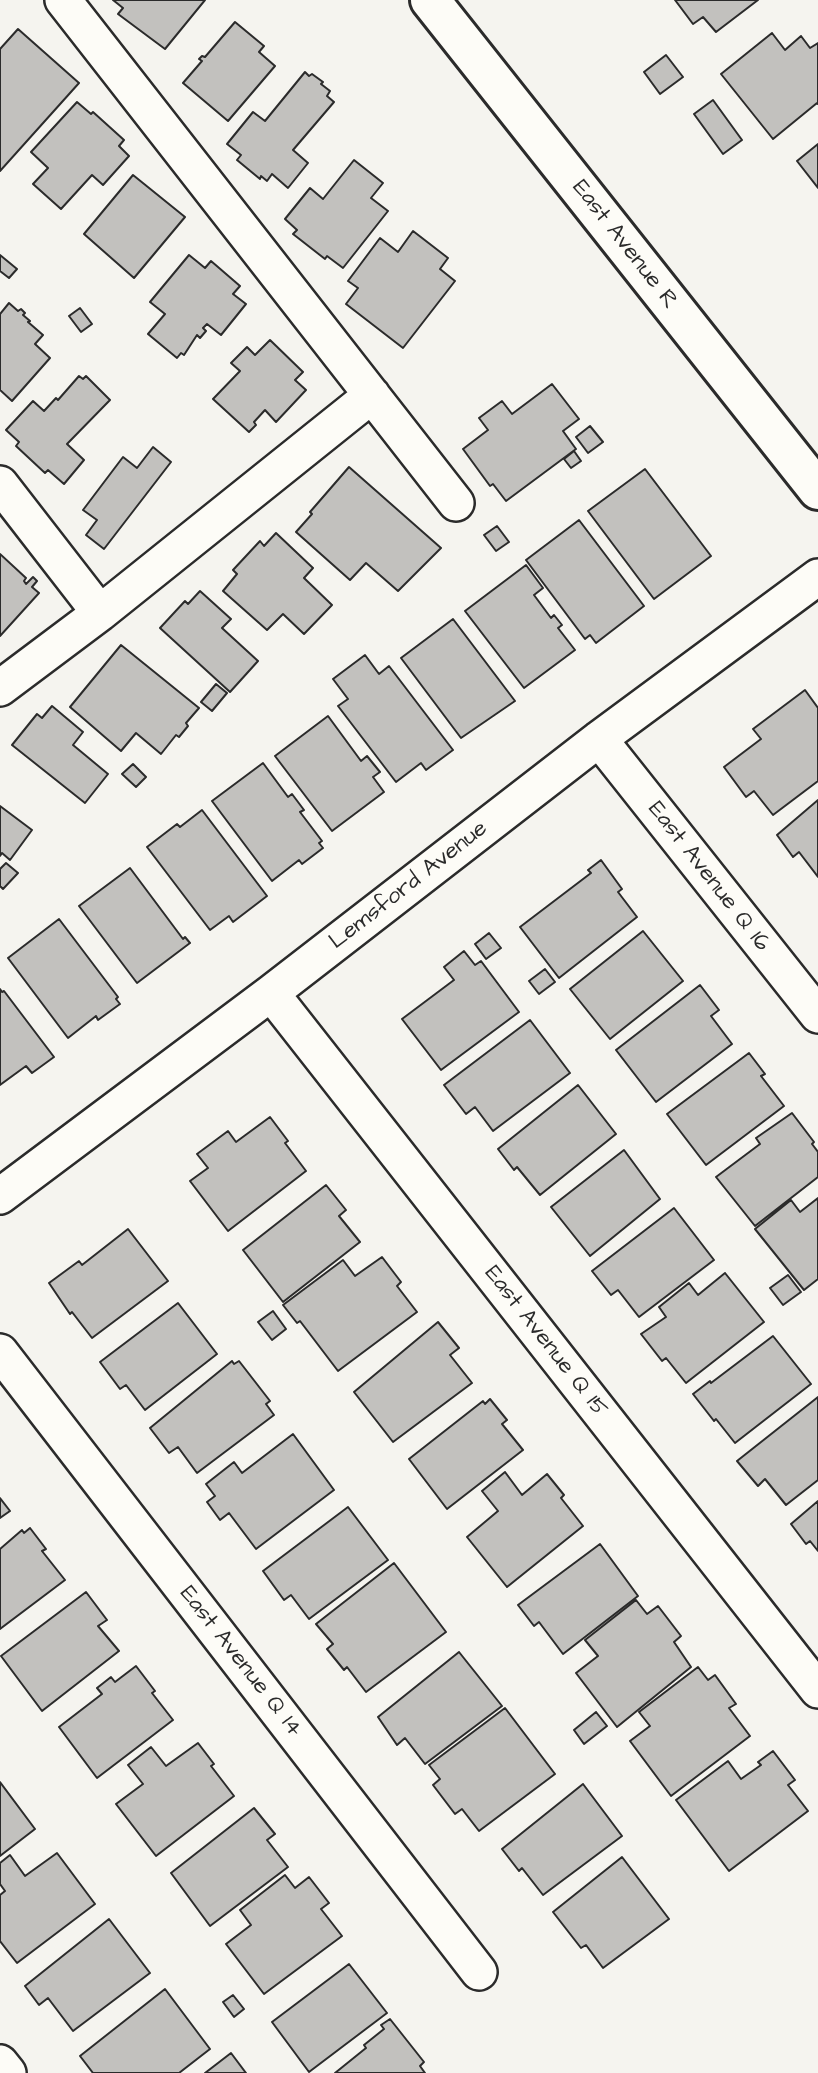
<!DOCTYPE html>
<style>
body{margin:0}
canvas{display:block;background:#f5f4ef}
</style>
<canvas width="818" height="2073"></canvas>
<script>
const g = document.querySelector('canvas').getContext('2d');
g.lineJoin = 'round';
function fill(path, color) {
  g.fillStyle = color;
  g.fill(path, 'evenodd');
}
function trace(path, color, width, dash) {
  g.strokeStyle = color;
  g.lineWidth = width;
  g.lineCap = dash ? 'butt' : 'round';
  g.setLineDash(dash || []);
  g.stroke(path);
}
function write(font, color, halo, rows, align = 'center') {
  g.font = font + ' "Architects Daughter",sans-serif';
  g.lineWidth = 6;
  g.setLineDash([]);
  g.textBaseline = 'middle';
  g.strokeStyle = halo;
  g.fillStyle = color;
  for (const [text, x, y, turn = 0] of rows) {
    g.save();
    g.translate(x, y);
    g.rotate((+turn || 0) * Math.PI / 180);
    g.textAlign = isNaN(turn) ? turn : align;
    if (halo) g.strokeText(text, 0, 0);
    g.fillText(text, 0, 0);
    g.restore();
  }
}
const building = new Path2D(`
 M113 0H205L165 49 118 14 123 8Z
 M675 0H758L716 32 703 17 693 24Z
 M235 22 264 46 259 52 275 66 228 121 183 83 202 61 199 59 202 56 205 57Z
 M18 29 79 83 0 171V49Z
 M772 33 785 50 801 36 810 48 818 43V104L817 103 773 139 721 74Z
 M666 55 683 77 660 94 644 72Z
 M305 72 309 76 312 74 323 82 321 84 330 91 327 96 334 102 293 150 308 163 288 188 272 174 267 181 261 176 260 179 237 160 241 155 227 144 253 112 265 121Z
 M713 100 742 140 723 154 694 114Z
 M77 102 91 114 93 112 124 140 119 146 129 156 103 185 92 175 61 209 33 184 48 168 31 152Z
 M818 144V188L797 161Z
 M354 160 383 183 371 198 388 211 343 268 327 256 325 259 293 234 297 230 285 219 310 188 323 199Z
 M133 175 185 217 134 278 84 234Z
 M413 231 448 258 440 269 455 281 403 348 346 304 358 288 348 281 380 238 398 252Z
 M0 255 17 269 9 278 0 271Z
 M189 255 205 268 211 261 240 286 233 294 246 304 221 335 207 324 203 328 206 331 200 338 197 335 184 355 181 353 177 358 148 334 165 314 150 302Z
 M9 303 18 311 21 309 25 313 23 315 30 321 28 322 43 335 35 344 50 358 12 401 0 390V314Z
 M80 308 92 324 81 332 69 316Z
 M270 340 303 372 295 380 306 390 276 422 265 410 254 422 256 425 249 432 213 399 240 371 231 363 247 347 255 355Z
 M79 376 83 379 86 376 110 400 67 444 84 460 64 484 48 470 45 473 16 446 19 442 6 430 33 401 44 411 56 398 58 400Z
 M552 384 579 419 563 431 576 449 506 501 493 484 490 486 463 449 488 430 479 418 502 401 512 414Z
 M590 426 603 442 588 453 576 437Z
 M153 447 171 462 104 549 86 535 97 520 83 510 123 457 137 468Z
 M574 451 581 461 571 468 564 459Z
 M349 467 441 548 398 591 366 563 350 580 296 532 312 514 310 512Z
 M645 469 711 556 654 599 588 511Z
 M579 520 644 606 596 643 590 635 585 639 526 560Z
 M497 526 509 542 496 551 484 535Z
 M276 533 313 568 304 578 332 605 304 634 283 614 267 630 223 591 237 574 233 570 260 541 264 546Z
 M0 554 26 578 24 581 26 584 33 577 37 581 32 587 39 593 0 636Z
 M526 565 543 588 534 595 551 618 554 615 562 625 558 628 575 650 524 688 465 611Z
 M200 591 231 619 222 628 258 661 230 692 160 628 185 601 188 604Z
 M453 619 515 701 461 738 401 658Z
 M121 645 199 708 186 723 188 726 179 737 176 735 161 754 136 733 121 751 70 707Z
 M365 655 379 674 389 666 453 750 426 770 421 763 396 782 338 706 348 699 333 679Z
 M216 684 227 693 212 711 201 702Z
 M805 690 818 708V781L773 815 754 791 746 797 724 767 761 739 753 729Z
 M52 706 83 732 73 745 108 774 85 803 12 745 37 714 42 718Z
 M328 716 361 761 367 756 380 772 373 777 384 792 332 831 275 756Z
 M263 763 288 797 292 794 304 810 300 812 322 841 319 843 323 848 302 864 299 860 272 881 212 801Z
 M133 764 146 777 136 787 122 774Z
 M818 800V877L799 852 793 857 777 835Z
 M0 806 32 830 10 860 2 853 0 856Z
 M202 810 267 896 233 922 229 916 210 930 147 847 177 824 180 827Z
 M601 860 622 889 618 892 637 917 559 978 520 927 591 873 588 870Z
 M6 863 18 873 3 889 0 886V869Z
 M130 868 183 939 185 937 190 943 137 983 79 906Z
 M59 919 118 997 116 999 120 1004 98 1020 96 1016 68 1038 8 958Z
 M643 931 683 981 610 1039 570 989Z
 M489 933 501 948 486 959 475 944Z
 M464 951 475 965 481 961 519 1012 441 1070 402 1019 454 980 444 967Z
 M545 969 555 982 539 994 529 981Z
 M700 985 719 1010 711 1016 732 1044 656 1102 616 1050Z
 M0 989 2 992 4 991 54 1057 32 1073 26 1066 0 1085Z
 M530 1020 570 1073 493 1131 475 1107 466 1114 444 1085Z
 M749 1053 765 1074 761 1076 784 1106 706 1165 667 1114Z
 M578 1085 616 1134 540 1195 517 1167 514 1170 498 1149Z
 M792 1113 814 1142 812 1144 818 1152V1177L755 1226 716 1177 760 1144 756 1138Z
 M270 1117 288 1141 285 1143 306 1171 228 1231 190 1181 208 1168 197 1154 228 1131 236 1142Z
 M624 1150 660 1199 590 1256 551 1207Z
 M326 1185 346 1210 339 1216 360 1242 283 1302 243 1250Z
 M818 1198V1279L804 1290 755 1229 791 1200 800 1212Z
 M674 1208 714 1260 639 1317 618 1290 611 1295 592 1271Z
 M128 1229 168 1281 92 1338 72 1312 70 1314 49 1283 79 1261 82 1265Z
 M382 1257 401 1282 397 1286 417 1312 338 1371 300 1321 297 1323 283 1305 343 1260 355 1276Z
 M725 1273 764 1322 686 1383 666 1358 662 1361 641 1334 666 1317 659 1307 689 1283 698 1295Z
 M788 1275 801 1292 783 1305 770 1288Z
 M178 1303 217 1354 145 1410 126 1385 120 1389 100 1362Z
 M273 1311 286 1329 272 1340 258 1322Z
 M438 1322 459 1348 450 1355 472 1383 393 1442 354 1392Z
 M773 1336 811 1384 735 1443 716 1419 714 1421 693 1394 710 1381 711 1383Z
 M232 1361 234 1364 239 1361 270 1401 266 1404 274 1415 197 1473 178 1447 169 1453 150 1428Z
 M818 1397V1480L786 1505 765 1479 758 1486 737 1461Z
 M490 1399 507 1420 502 1424 523 1450 447 1509 409 1459 483 1401 485 1404Z
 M293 1434 334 1490 256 1549 229 1513 220 1520 207 1502 215 1496 206 1484 234 1462 242 1473Z
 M505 1472 522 1495 547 1474 564 1495 561 1498 583 1526 507 1587 467 1537 498 1511 482 1491Z
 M0 1498 10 1511 0 1518Z
 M818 1501V1551L810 1541 806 1544 791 1524Z
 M348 1507 388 1560 309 1619 291 1595 284 1600 263 1571Z
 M30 1528 46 1549 42 1551 65 1580 0 1629V1549L22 1530 24 1533Z
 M600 1544 638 1596 563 1654 539 1622 534 1626 518 1605Z
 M394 1563 446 1632 366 1692 347 1667 344 1670 327 1649 333 1644 316 1624Z
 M86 1592 107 1620 98 1626 119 1651 42 1711 1 1656Z
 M636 1600 647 1614 658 1606 681 1636 674 1642 691 1667 617 1727 576 1673 598 1656 585 1640Z
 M459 1652 502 1706 425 1764 405 1738 397 1745 378 1717Z
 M136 1666 155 1691 152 1693 173 1720 97 1778 59 1727 102 1694 97 1688 111 1677 115 1682Z
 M698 1667 708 1680 715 1675 736 1704 729 1708 750 1736 671 1796 630 1741 650 1726 639 1712Z
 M505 1708 555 1774 479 1831 462 1809 455 1814 433 1785 440 1779 429 1765Z
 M596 1712 607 1726 584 1744 574 1730Z
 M198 1743 214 1764 211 1766 234 1796 156 1856 116 1804 143 1784 128 1765 151 1747 166 1766Z
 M773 1751 795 1780 788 1785 808 1811 729 1871 676 1800 728 1761 741 1779 761 1765 758 1762Z
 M0 1782 35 1829 0 1856Z
 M583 1784 622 1836 543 1895 522 1868 519 1871 502 1849Z
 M254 1808 275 1834 267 1840 288 1867 210 1926 171 1873Z
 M57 1853 95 1904 17 1963 0 1941V1895L5 1891 0 1884V1863L10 1855 25 1876Z
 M622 1857 669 1919 603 1968 586 1945 581 1948 553 1912Z
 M285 1875 295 1888 309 1877 329 1903 321 1909 342 1936 264 1994 226 1944 251 1925 240 1910Z
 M109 1919 150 1973 73 2031 48 1998 39 2005 25 1986Z
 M349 1964 387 2013 309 2072 272 2022Z
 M165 1989 210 2049 179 2073H93L80 2056Z
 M233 1995 244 2009 234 2017 223 2002Z
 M390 2019 424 2062 420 2066 425 2073H335L366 2048 364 2045 384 2029 381 2025Z
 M231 2053 246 2073H205Z`);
fill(building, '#c2c1be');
trace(building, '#2b2b2b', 2);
const street = new Path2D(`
 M63 0 456 503
 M0 484 100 613
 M0 688 100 613 372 395
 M599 739 818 1015
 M271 993 818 1690
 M0 1196 271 993 599 739 818 577
 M0 1352 479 1972
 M0 2063 8 2073`);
const secondary = new Path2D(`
 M430 0 818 490`);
trace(street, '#2b2b2b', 40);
trace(secondary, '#2b2b2b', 44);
trace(street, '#fdfcf7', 35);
trace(secondary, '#fdfcf7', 38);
write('23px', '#2b2b2b', '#fdfcf7', [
 ["East Avenue R",624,245,52],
 ["East Avenue Q 16",708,877,52],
 ["Lemsford Avenue",409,886,-38],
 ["East Avenue Q 15",545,1342,52],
 ["East Avenue Q 14",240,1662,52]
]);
</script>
